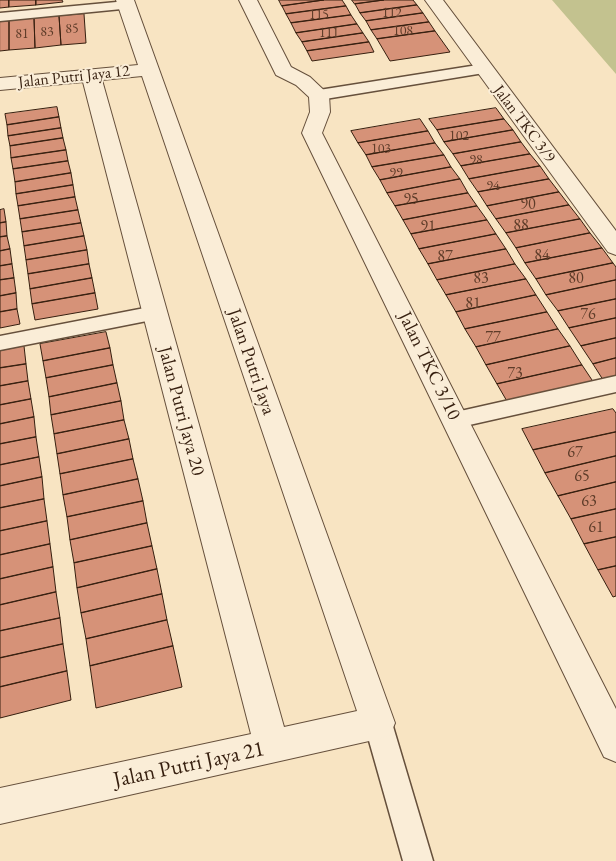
<!DOCTYPE html>
<style>
body{margin:0}
canvas{display:block;background:#f8e4c2}
</style>
<canvas width="616" height="861"></canvas>
<script>
const g = document.querySelector('canvas').getContext('2d');
g.lineJoin = 'round';
function fill(path, color) {
  g.fillStyle = color;
  g.fill(path, 'evenodd');
}
function trace(path, color, width, dash) {
  g.strokeStyle = color;
  g.lineWidth = width;
  g.lineCap = dash ? 'butt' : 'round';
  g.setLineDash(dash || []);
  g.stroke(path);
}
function write(font, color, halo, rows, align = 'center') {
  g.font = font + ' "EB Garamond",serif';
  g.lineWidth = 4;
  g.setLineDash([]);
  g.textBaseline = 'middle';
  g.strokeStyle = halo;
  g.fillStyle = color;
  for (const [text, x, y, turn = 0] of rows) {
    g.save();
    g.translate(x, y);
    g.rotate((+turn || 0) * Math.PI / 180);
    g.textAlign = isNaN(turn) ? turn : align;
    if (halo) g.strokeText(text, 0, 0);
    g.fillText(text, 0, 0);
    g.restore();
  }
}
fill(new Path2D(`
 M552 0H616V74Z`), '#c3c28f');
const building = new Path2D(`
 M0 0H9V7L0 8Z
 M9 0H36V5L9 7Z
 M36 0H62L63 2 36 5Z
 M279 0H324L282 6Z
 M324 0H342L346 6 286 14 282 6Z
 M352 0H384L355 4Z
 M384 0H413L417 5 360 13 355 4Z
 M417 5 423 13 366 21 360 13Z
 M346 6 351 15 291 23 286 14Z
 M423 13 429 22 371 30 366 21Z
 M84 14 86 43 61 45 59 16Z
 M351 15 357 24 296 33 291 23Z
 M59 16 61 45 35 48 34 18Z
 M34 18 35 48 9 50V21Z
 M0 21H9V50L0 51Z
 M429 22 435 31 377 39 371 30Z
 M357 24 363 33 302 42 296 33Z
 M435 31 450 52 390 61 377 39Z
 M363 33 369 42 307 51 302 42Z
 M369 42 374 52 312 61 307 51Z
 M57 107 59 117 7 125 5 114Z
 M496 108 504 119 437 130 429 119Z
 M59 117 61 128 8 136 7 125Z
 M420 119 428 131 358 143 351 131Z
 M504 119 513 130 444 142 437 130Z
 M61 128 63 138 10 146 8 136Z
 M513 130 521 142 453 154 444 142Z
 M428 131 435 143 366 155 358 143Z
 M63 138 66 150 11 158 10 146Z
 M521 142 530 154 461 166 453 154Z
 M435 143 444 155 372 167 366 155Z
 M66 150 68 161 13 169 11 158Z
 M530 154 540 166 469 179 461 166Z
 M444 155 451 167 380 180 372 167Z
 M68 161 71 173 15 182 13 169Z
 M540 166 549 179 478 192 469 179Z
 M451 167 460 179 387 193 380 180Z
 M71 173 73 185 16 194 15 182Z
 M460 179 468 193 395 206 387 193Z
 M549 179 559 192 487 206 478 192Z
 M73 185 75 197 18 206 16 194Z
 M559 192 569 205 496 219 487 206Z
 M468 193 477 206 403 220 395 206Z
 M75 197 78 210 20 219 18 206Z
 M569 205 580 219 506 233 496 219Z
 M477 206 487 220 411 234 403 220Z
 M4 209 6 222 0 223V210Z
 M78 210 81 223 22 232 20 219Z
 M580 219 590 233 516 248 506 233Z
 M487 220 496 234 419 249 411 234Z
 M6 222 7 236 0 237V223Z
 M81 223 84 236 24 246 22 232Z
 M590 233 602 248 525 263 516 248Z
 M496 234 506 249 428 264 419 249Z
 M7 236 10 249 0 251V237Z
 M84 236 87 250 26 260 24 246Z
 M602 248 613 263 536 279 525 263Z
 M10 249 12 264 0 266V251Z
 M506 249 515 264 437 280 428 264Z
 M87 250 89 264 28 274 26 260Z
 M613 263 616 267V280L546 295 536 279Z
 M12 264 14 278 0 280V266Z
 M89 264 92 278 30 289 28 274Z
 M515 264 526 279 446 295 437 280Z
 M14 278 16 293 0 296V280Z
 M92 278 95 293 32 304 30 289Z
 M526 279 536 295 456 312 446 295Z
 M616 280V299L558 311 546 295Z
 M16 293 17 309 0 312V296Z
 M95 293 98 309 35 320 32 304Z
 M536 295 547 312 465 329 456 312Z
 M616 299V318L569 328 558 311Z
 M17 309 20 324 0 328V312Z
 M547 312 558 329 476 347 465 329Z
 M616 318V338L581 346 569 328Z
 M558 329 570 346 486 365 476 347Z
 M106 332 110 348 43 361 40 344Z
 M616 338V358L593 364 581 346Z
 M24 346 26 364 0 368V351Z
 M570 346 582 365 497 384 486 365Z
 M110 348 113 365 46 378 43 361Z
 M616 358V380L605 383 593 364Z
 M26 364 28 381 0 386V368Z
 M113 365 117 383 49 397 46 378Z
 M582 365 594 383 508 403 497 384Z
 M28 381 31 399 0 405V386Z
 M117 383 121 401 51 415 49 397Z
 M31 399 34 417 0 424V405Z
 M121 401 124 420 54 434 51 415Z
 M613 409 616 413V432L533 450 522 429Z
 M34 417 36 437 0 444V424Z
 M124 420 129 439 57 454 54 434Z
 M616 432V456L545 473 533 450Z
 M36 437 39 457 0 465V444Z
 M129 439 133 459 60 474 57 454Z
 M616 456V482L558 496 545 473Z
 M39 457 42 477 0 486V465Z
 M133 459 138 479 63 495 60 474Z
 M42 477 44 499 0 508V486Z
 M138 479 143 501 67 517 63 495Z
 M616 482V509L571 519 558 496Z
 M44 499 47 521 0 531V508Z
 M143 501 147 523 70 540 67 517Z
 M616 509V537L584 544 571 519Z
 M47 521 50 544 0 555V531Z
 M147 523 152 546 74 563 70 540Z
 M616 537V566L598 570 584 544Z
 M50 544 53 567 0 579V555Z
 M152 546 157 569 77 588 74 563Z
 M616 566V596L613 597 598 570Z
 M53 567 56 592 0 605V579Z
 M157 569 162 594 81 613 77 588Z
 M56 592 60 618 0 631V605Z
 M162 594 167 620 86 639 81 613Z
 M60 618 63 644 0 658V631Z
 M167 620 173 646 90 666 86 639Z
 M63 644 67 671 0 687V658Z
 M173 646 182 687 96 708 90 666Z
 M67 671 71 700 0 718V687Z`);
fill(building, '#d69278');
trace(building, '#361f0f', 1);
const service = new Path2D(`
 M127 1 132 2 134 5 132 8 0 21V13Z
 M484 64 490 66 492 69 490 72 319 100 313 98 311 95 313 92 319 90Z
 M155 306 162 308 165 313 162 318 0 350V336Z
 M616 376V392L456 428 448 426 445 420 448 414 456 412Z
 M378 710 388 714 392 723 433 861H403L364 723 368 714Z`);
const minor = new Path2D(`
 M116 0H134L395 723 390 735 378 739 0 824V788L251 734 83 82 0 90V78L138 65ZM142 76 357 711 284 727 102 80Z
 M239 0H257L291 67 310 77 329 95 330 112 322 133 616 709V762L604 757 302 133 310 112 309 97 296 85 276 75Z
 M425 0H443L616 231V255L608 252Z`);
trace(service, '#66503c', 3);
trace(minor, '#66503c', 2);
fill(service, '#faedd7');
fill(minor, '#faedd7');
write('14px', '#5e3c29', null, [
 ["112",392,13],
 ["115",319,15],
 ["85",72,29],
 ["108",403,31],
 ["83",47,32],
 ["111",329,33],
 ["81",22,34],
 ["102",459,136],
 ["103",381,149],
 ["98",476,160],
 ["99",396,173],
 ["94",493,186]
]);
write('16px', '#361f0f', '#faedd7', [
 ["Jalan Putri Jaya 12",74,77,-6],
 ["Jalan TKC 3/9",524,124,53]
]);
write('16px', '#5e3c29', null, [
 ["95",411,200],
 ["90",528,205],
 ["88",521,226],
 ["91",428,227],
 ["84",542,256],
 ["87",445,257],
 ["83",481,279],
 ["80",576,279],
 ["81",473,304],
 ["76",588,315],
 ["77",493,338],
 ["73",515,374],
 ["67",575,453],
 ["65",582,477],
 ["63",589,502],
 ["61",596,528]
]);
write('19px', '#361f0f', '#faedd7', [
 ["Jalan Putri Jaya",251,362,71],
 ["Jalan TKC 3/10",429,366,64],
 ["Jalan Putri Jaya 20",181,411,75]
]);
write('22px', '#361f0f', '#faedd7', [
 ["Jalan Putri Jaya 21",189,765,-12]
]);
</script>
